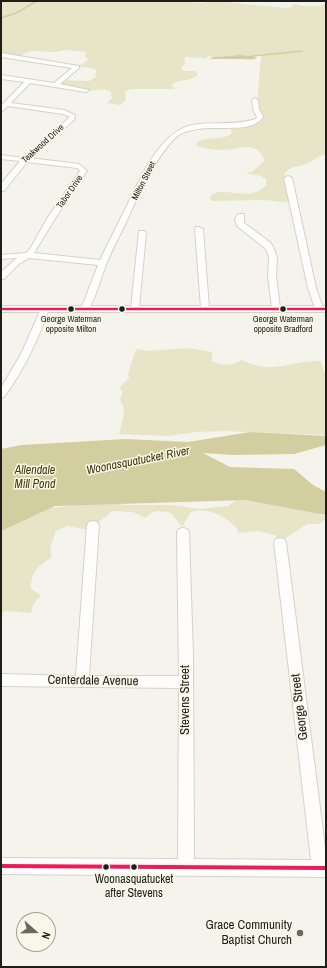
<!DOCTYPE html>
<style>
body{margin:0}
#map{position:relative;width:327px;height:968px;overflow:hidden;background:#f5f4ec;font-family:"Archivo Narrow",sans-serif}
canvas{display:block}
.frame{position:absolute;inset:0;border:2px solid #1e1e18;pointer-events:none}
.north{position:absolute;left:16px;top:912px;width:40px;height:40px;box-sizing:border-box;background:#f9f7e8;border:1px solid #a1a095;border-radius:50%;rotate:110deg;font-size:11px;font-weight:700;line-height:16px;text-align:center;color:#1e1e18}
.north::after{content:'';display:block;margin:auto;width:14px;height:18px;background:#696962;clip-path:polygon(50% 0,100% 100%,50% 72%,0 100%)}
</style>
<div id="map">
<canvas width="327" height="968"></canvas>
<div class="frame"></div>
<div class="north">N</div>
</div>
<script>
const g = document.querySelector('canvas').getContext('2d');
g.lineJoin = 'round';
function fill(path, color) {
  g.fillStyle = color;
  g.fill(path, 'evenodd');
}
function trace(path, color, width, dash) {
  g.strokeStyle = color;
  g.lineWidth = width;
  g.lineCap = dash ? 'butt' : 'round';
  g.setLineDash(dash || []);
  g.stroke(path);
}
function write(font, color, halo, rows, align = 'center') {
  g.font = font + ' "Archivo Narrow",sans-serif';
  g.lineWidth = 3;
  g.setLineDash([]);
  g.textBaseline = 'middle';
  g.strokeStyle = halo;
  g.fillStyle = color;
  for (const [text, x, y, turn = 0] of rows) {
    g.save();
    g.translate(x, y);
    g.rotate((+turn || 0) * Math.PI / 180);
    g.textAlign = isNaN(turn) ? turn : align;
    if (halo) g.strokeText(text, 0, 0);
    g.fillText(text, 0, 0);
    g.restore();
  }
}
fill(new Path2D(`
 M1 1H179L201 3 214 1 286 8 292 7 294 4C304 6 318 9 326 3V154C318 156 313 161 306 164 298 167 288 166 284 175L287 178 293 203 264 200 212 201 210 199 211 195C214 194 217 192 220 192 237 191 253 200 266 185V179L261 176 245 173 253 171 265 160C254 138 238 151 221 150 212 150 204 148 196 146L198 141C209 137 225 140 232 133L230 126 259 118 257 103 261 56H257L251 60H246L249 56 245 55 213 57 208 56 206 58 185 57 184 61 186 63 181 68 184 71H195L198 75C191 81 181 79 172 84V86L175 89H131L125 92 126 99 121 105 107 103 112 98 111 92C103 87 98 91 89 90 77 90 65 87 53 85L59 80 89 81 97 76 94 75 97 72 96 70 87 67H75L83 64 88 59 85 57 86 52 65 50 55 52 31 51 15 58 1 55Z
 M187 348 212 352V361C223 366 232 366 242 360 273 376 289 360 321 361L324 372 326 374V435L224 431 196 432 169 436 119 434C122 423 127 409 120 400L123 391 120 389 121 386 129 378 128 373 136 349 149 351Z
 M245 494 314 511 326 517V519L319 524H307L280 542 275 535 258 531 238 533 237 528C224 516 209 507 191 512L182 527 171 513C160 511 154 509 145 518L133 512 112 511C105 520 95 522 89 530L67 526 56 531 50 548 52 557C38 567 31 571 31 589L41 595 34 603 31 613 5 611 1 614V508H54L66 506 85 501 105 500 124 505H172L200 509 228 506Z`), '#e7e4c8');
fill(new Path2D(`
 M240 55 253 56 257 59H209L214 57Z
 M250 432 326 436V445L294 454 232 455 203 453 230 467 294 469 313 485 326 492V515L246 500 55 506 1 531V449L21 445 126 439 188 442Z`), '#d3cea0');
trace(new Path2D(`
 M1 18 16 13 37 1
 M253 56 302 51`), '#d3cea0', 1.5);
const minor = new Path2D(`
 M1 53 79 66V68L60 84 89 90 86 92 30 83 11 103 64 110 75 115 74 120 30 158 79 164 87 171 56 217 34 253 100 260 143 173C154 154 169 130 192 125 213 121 235 126 256 119L257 117 253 109 252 100 255 98 258 100 259 109 263 117C249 139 196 117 174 139 153 162 141 190 128 218 121 234 112 249 106 265 100 280 96 297 88 311H82L81 309 98 265 29 258 19 264 4 279H1V272L17 258 1 259V255L26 253 30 249 48 217 80 171 77 168 27 162 4 191H1V184L20 161 1 159V155L23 158 70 117 63 114 8 106 1 112V106L24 82 1 79V75L54 83 72 68 1 57Z
 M288 176 292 178 316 288 323 308 319 311 315 308 308 288 284 178Z
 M238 214H244V223L271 243 274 249 277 257 276 276 280 308 279 310H273L272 308 268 276 269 257 266 249 237 226 235 219Z
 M196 227H199L203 229 209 308 205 311 201 308 195 229Z
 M139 231H145L146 233 139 308 135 311 131 308Z
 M45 306 49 309C38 340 24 370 4 397L1 398V388L21 354 41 309Z
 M93 521 97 522 99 525 89 676H179L177 532 179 529 183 528 187 529 189 532 193 656 194 859 311 860 274 542 276 539 280 538 284 539 286 542 326 855V877L1 874V858L178 859 179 688 1 686V674L76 676 87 525 89 522Z`);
const major = new Path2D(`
 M1 306H326V312H1Z`);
trace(minor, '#d2d2cc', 2);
trace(major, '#d2d2cc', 2);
fill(minor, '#fefdfc');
fill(major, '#fefdfc');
trace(new Path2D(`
 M1 309H326`), '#ea1d57', 2.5);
trace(new Path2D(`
 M1 866 326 868`), '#ea1d57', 4);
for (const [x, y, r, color] of [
 [71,309,3.5,"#1e1e18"],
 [122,309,3.5,"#1e1e18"],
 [283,309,3.5,"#1e1e18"],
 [106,867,3.5,"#1e1e18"],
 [134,867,3.5,"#1e1e18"],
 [300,933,4,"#696962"]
]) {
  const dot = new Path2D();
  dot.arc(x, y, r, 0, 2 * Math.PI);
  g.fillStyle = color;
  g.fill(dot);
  trace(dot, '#f9f7e8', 1.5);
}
write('9px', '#1e1e18', '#f9f7e8', [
 ["Teakwood Drive",43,144,-42],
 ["Milton Street",144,181,-63],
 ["Tabor Drive",70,192,-55]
]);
write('9px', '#1e1e18', '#f9f7e8', [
 ["George Waterman",71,320],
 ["opposite Milton",71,330],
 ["George Waterman",283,320],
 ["opposite Bradford",283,330]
]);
write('italic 12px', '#403a08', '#f9f7e8', [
 ["Woonasquatucket River",138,461,-11],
 ["Allendale",35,471],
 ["Mill Pond",35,485]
]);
write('12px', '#1e1e18', '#f9f7e8', [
 ["Woonasquatucket",134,880],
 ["after Stevens",134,894]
]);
write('13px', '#1e1e18', '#f9f7e8', [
 ["Centerdale Avenue",93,681,1],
 ["Stevens Street",186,700,-90],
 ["George Street",300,707,-97]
]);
write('13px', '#1e1e18', '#f9f7e8', [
 ["Grace Community",292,926],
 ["Baptist Church",292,941]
], 'right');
</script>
